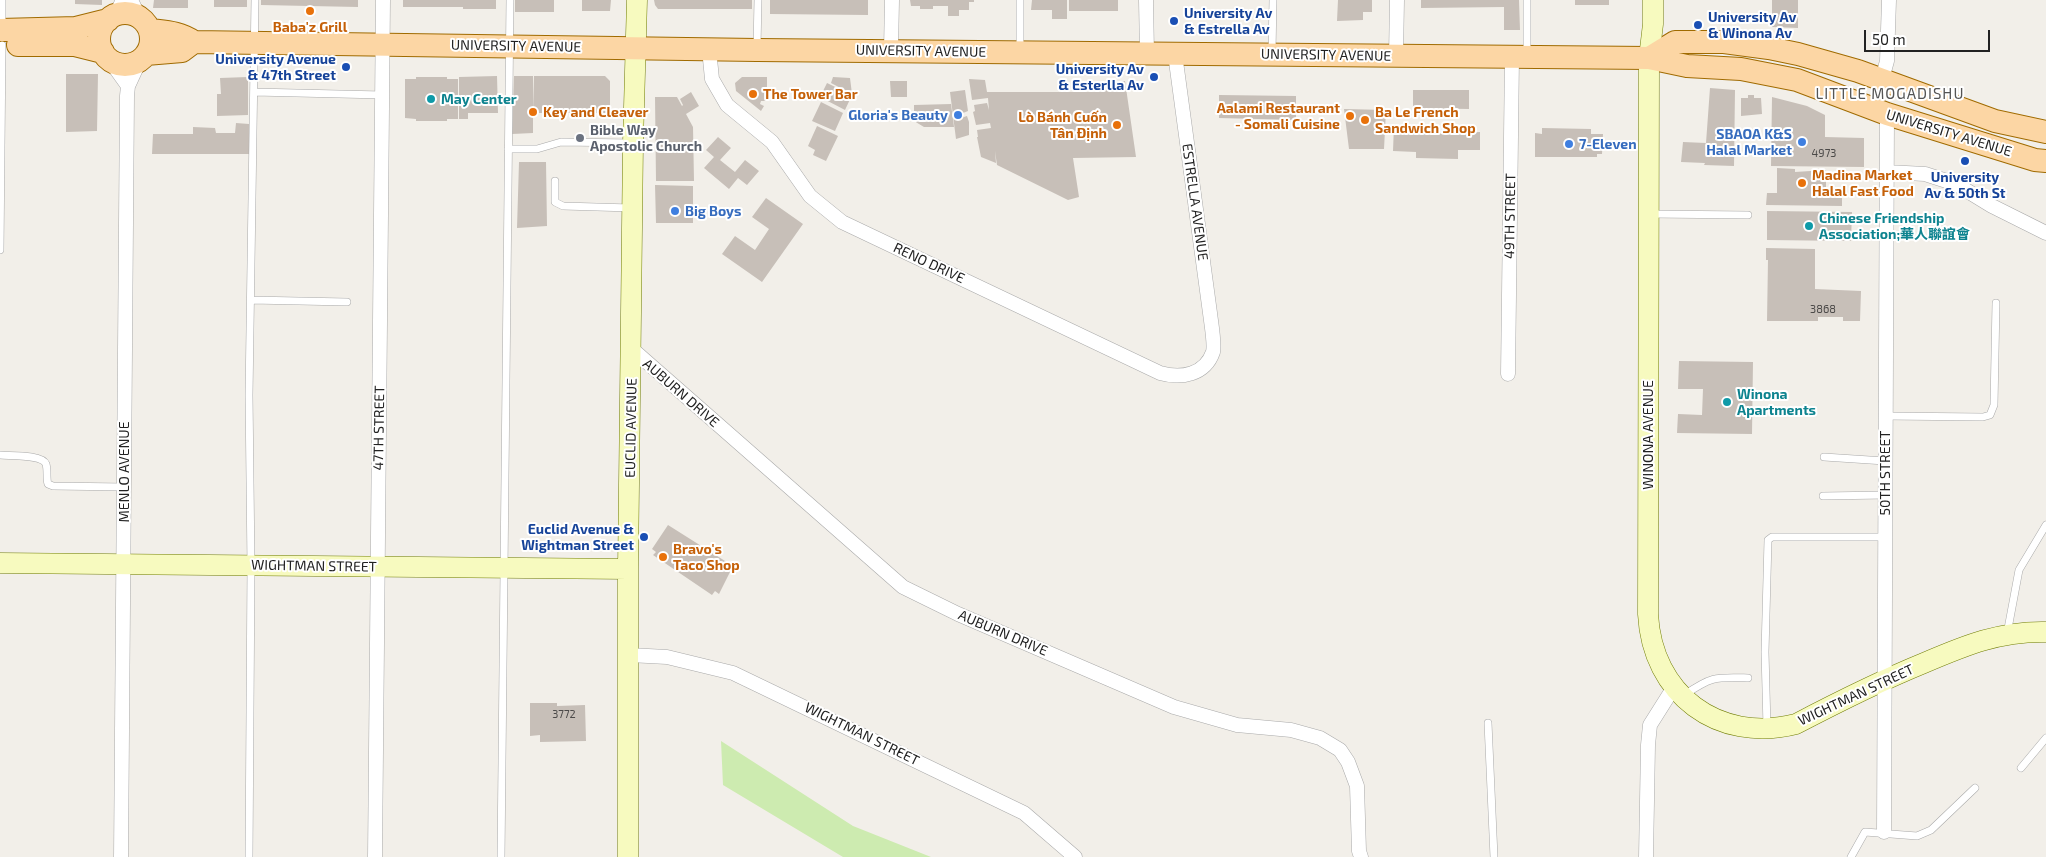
<!DOCTYPE html>
<meta charset="utf-8">
<style>
body{margin:0}
#map{position:relative;width:2046px;height:857px;overflow:hidden;background:#f2efe9;font-family:"Exo 2",sans-serif}
canvas{display:block}
.scale{position:absolute;left:1864px;top:30px;width:126px;height:22px;box-sizing:border-box;border:2px solid #222;border-top:0;padding-left:6px;font-size:15px;line-height:18px;white-space:nowrap;color:#222;-webkit-text-stroke:4px #fff;paint-order:stroke}
</style>
<div id="map">
<canvas width="2046" height="857"></canvas>
<div class="scale">50 m</div>
</div>
<script>
const g = document.querySelector('canvas').getContext('2d');
g.lineJoin = 'round';
function fill(path, color) {
  g.fillStyle = color;
  g.fill(path, 'evenodd');
}
function trace(path, color, width, dash) {
  g.strokeStyle = color;
  g.lineWidth = width;
  g.lineCap = dash ? 'butt' : 'round';
  g.setLineDash(dash || []);
  g.stroke(path);
}
function write(font, color, halo, rows, align = 'center') {
  g.font = font + ' "Exo 2","Noto Sans SC",sans-serif';
  g.lineWidth = 4;
  g.setLineDash([]);
  g.textBaseline = 'middle';
  g.strokeStyle = halo;
  g.fillStyle = color;
  for (const [text, x, y, turn = 0] of rows) {
    g.save();
    g.translate(x, y);
    g.rotate((+turn || 0) * Math.PI / 180);
    g.textAlign = isNaN(turn) ? turn : align;
    if (halo) g.strokeText(text, 0, 0);
    g.fillText(text, 0, 0);
    g.restore();
  }
}
fill(new Path2D(`
 M721 741 853 826 931 857H843L723 785Z`), '#cdebb0');
fill(new Path2D(`
 M75 0H102V5L75 4Z
 M154 0H188V8H153Z
 M214 0H247V7H214Z
 M261 0H358V7L261 5Z
 M403 0H496V9H463V7H403Z
 M515 0H554V12H515Z
 M582 0H611L610 11H582Z
 M654 0H752V9H658L655 5Z
 M770 0H868V15L770 14Z
 M910 0H974V2H969V10H959V16H948V6H933V9H920V6H911Z
 M1032 0H1067V19H1052V10H1031Z
 M1069 0H1118V11H1069Z
 M1338 0H1372V12H1363V20L1337 21Z
 M1421 0H1519L1520 30H1504V7L1421 8Z
 M1575 0H1609V5H1575Z
 M1772 0H1798V28L1772 27Z
 M66 74H98L97 131 66 132Z
 M497 76 498 113H468V119H459V77Z
 M514 76H533V111L534 76H605L610 81V113H533V133L512 134Z
 M248 77V115L217 116V94H221L220 78Z
 M416 77H447V79H458V119H447V121H416V119L405 118V79H416Z
 M742 77H767V101H761L760 104 764 106 761 111 736 91 735 83Z
 M833 77 850 78 852 94 831 83Z
 M969 79 985 80 987 92H1096L1095 85 1125 81 1136 157 1073 158 1079 197 1068 200 997 165 995 151 996 163 981 157 977 137H978L977 130 991 128 990 123 976 125 973 112 975 111 974 105 987 103 989 110 988 98 972 100Z
 M890 81H907V97H891Z
 M827 83 852 95 845 110 820 97Z
 M1710 88 1735 90 1734 166 1704 165 1705 163 1681 162 1683 142 1706 143Z
 M965 90 968 111 963 113 964 117 967 116 969 122V135L956 139 950 92Z
 M1413 90H1469V109L1413 108Z
 M691 92 699 106 686 114 693 127 694 181H656L655 97H677L682 106 683 105 680 99Z
 M1219 95 1296 96V120L1219 118Z
 M1748 95H1754V98H1761L1762 114 1741 116V98H1748Z
 M1772 97 1807 106 1825 115V137L1864 138V167L1771 166Z
 M821 102 843 113 835 131 812 121Z
 M951 104 954 127H924L914 121V105Z
 M1344 109 1386 110 1384 149H1349Z
 M236 123 249 124V154H152L153 134H193V127L215 128 216 133H235Z
 M1394 125H1423V134L1480 132V150H1458V159L1416 158V152L1393 151Z
 M817 126 838 136 826 161 813 155 815 150 808 146Z
 M1542 128 1591 129V134H1603L1602 154H1597V157H1535V133L1542 134Z
 M718 137 731 148 720 160 735 172 745 160 759 171 747 185 738 178 729 189 704 168 714 157 706 150Z
 M519 162H546L547 226 517 228Z
 M1777 168 1795 169V172L1826 170V193L1842 194V206L1766 205 1767 193H1777Z
 M655 185 693 186V223H656Z
 M766 198 803 224 762 282 722 254 735 236 755 250 769 229 752 217Z
 M1767 211 1852 212 1851 241 1767 240Z
 M1766 248 1815 249V289L1861 291 1860 321H1843V317H1818V321H1767L1768 260H1766Z
 M1679 361 1753 362 1752 434 1677 433 1678 414 1702 415 1703 389H1678Z
 M668 525 733 566 719 594 715 591 712 595 653 555 656 552 652 549Z
 M530 703H557V706L585 705 586 741 540 742V735L530 736Z`), '#c7bfb8');
const lane = new Path2D(`
 M2 0V27
 M1020 0V49
 M1527 0V55
 M757 47 758 0
 M1272 52 1273 0
 M254 92 382 95
 M508 149H537L561 142 632 143
 M555 181V202L563 206 631 208
 M1651 214 1748 215
 M0 250 2 45
 M251 300 347 302
 M1886 416 1983 417 1990 415 1994 405 1996 303
 M0 455C10 456 42 454 46 464 48 471 46 478 48 484L53 486 124 487
 M1824 457 1885 461
 M1823 496 1885 495
 M2007 634 2019 570 2046 525
 M1684 695C1712 676 1715 677 1748 678
 M1488 723 1494 857
 M1767 727 1765 652 1768 540 1772 537H1885
 M2021 768 2046 738
 M249 857 251 566 249 395 255 0
 M501 857 510 0
 M1851 857 1865 832 1917 836 1931 830 1975 788`);
const street = new Path2D(`
 M131 0 139 17
 M1146 0 1147 53
 M115 16 123 0
 M709 49 712 79 727 105 772 142 810 196 842 222 1160 373C1181 379 1205 375 1213 352 1215 344 1211 322 1210 313L1175 54
 M891 50 892 0
 M1396 56 1397 0
 M108 58 128 86
 M1882 79 1887 61 1889 0
 M1887 172 1925 174 1956 184 1992 206 2046 233
 M632 349 903 587 958 614 1174 707 1237 725 1291 730 1320 738 1340 750 1348 762 1357 786 1359 851 1361 857
 M1508 374 1512 57
 M629 655 667 657 733 673 1024 813 1075 857
 M1884 832 1887 114
 M121 857 127 96 128 86 140 60
 M375 857 383 0
 M1646 857 1648 745 1650 725 1674 687`);
const secondary = new Path2D(`
 M1653 0V24L1649 58 1648 614C1652 694 1718 744 1796 724 1838 702 1880 681 1924 663 1966 645 2000 631 2046 632
 M0 563 628 569
 M628 857V569L633 143 637 0`);
const primary = new Path2D(`
 M99 39a26 26 0 1 1 52 0a26 26 0 1 1-52 0Z
 M0 30 76 28 108 20
 M150 30C166 32 179 32 194 42L757 50 1649 58 1687 66 1741 69 1797 80 1887 114 2035 160 2046 161
 M18 45H75L103 52
 M146 54 182 51 194 42
 M1649 58 1675 42H1724L1769 48 1798 54 1858 71 1995 121 2046 132`);
trace(lane, '#a9a9a9', 8);
trace(street, '#a9a9a9', 15);
trace(secondary, '#707d05', 21);
trace(primary, '#a06b00', 24);
trace(lane, '#fff', 7);
trace(street, '#fff', 14);
trace(secondary, '#f7fabf', 20);
trace(primary, '#fcd6a4', 22);
for (const [x, y, r, color] of [
 [310,11,5,"#e8710a"],
 [1174,21,5,"#1a4fb4"],
 [1698,25,5,"#1a4fb4"],
 [346,67,5,"#1a4fb4"],
 [1154,77,5,"#1a4fb4"],
 [753,94,5,"#e8710a"],
 [431,99,5,"#0f9aa8"],
 [533,112,5,"#e8710a"],
 [958,115,5,"#3f7fe0"],
 [1350,116,5,"#e8710a"],
 [1365,120,5,"#e8710a"],
 [1117,125,5,"#e8710a"],
 [580,138,5,"#6b7280"],
 [1802,142,5,"#3f7fe0"],
 [1569,144,5,"#3f7fe0"],
 [1965,161,5,"#1a4fb4"],
 [1802,183,5,"#e8710a"],
 [675,211,5,"#3f7fe0"],
 [1809,226,5,"#0f9aa8"],
 [1727,402,5,"#0f9aa8"],
 [644,537,5,"#1a4fb4"],
 [663,557,5,"#e8710a"]
]) {
  const dot = new Path2D();
  dot.arc(x, y, r, 0, 2 * Math.PI);
  g.fillStyle = color;
  g.fill(dot);
  trace(dot, '#fff', 2);
}
write('11px', '#4b4948', null, [
 ["4973",1824,153],
 ["3868",1823,309],
 ["3772",564,714]
]);
write('bold 14px', '#164399', '#fff', [
 ["University Av",1184,13,"left"],
 ["& Estrella Av",1184,29,"left"],
 ["University Av",1708,17,"left"],
 ["& Winona Av",1708,33,"left"],
 ["University Avenue",336,59],
 ["& 47th Street",336,75],
 ["University Av",1144,69],
 ["& Esterlla Av",1144,85],
 ["University",1965,177,"center"],
 ["Av & 50th St",1965,193,"center"],
 ["Euclid Avenue &",634,529],
 ["Wightman Street",634,545]
], 'right');
write('bold 14px', '#c56008', '#fff', [
 ["Baba'z Grill",310,27,"center"],
 ["The Tower Bar",763,94],
 ["Aalami Restaurant",1340,108,"right"],
 ["- Somali Cuisine",1340,124,"right"],
 ["Key and Cleaver",543,112],
 ["Ba Le French",1375,112],
 ["Sandwich Shop",1375,128],
 ["Lò Bánh Cuốn",1107,117,"right"],
 ["Tân Định",1107,133,"right"],
 ["Madina Market",1812,175],
 ["Halal Fast Food",1812,191],
 ["Bravo's",673,549],
 ["Taco Shop",673,565]
], 'left');
write('14px', '#222', '#fff', [
 ["UNIVERSITY AVENUE",516,46,1],
 ["UNIVERSITY AVENUE",921,51,1],
 ["UNIVERSITY AVENUE",1326,55,1],
 ["UNIVERSITY AVENUE",1949,133,17],
 ["ESTRELLA AVENUE",1195,202,82],
 ["49TH STREET",1510,216,-89],
 ["RENO DRIVE",929,263,25],
 ["AUBURN DRIVE",681,393,41],
 ["47TH STREET",379,428,-89],
 ["EUCLID AVENUE",631,428,-89],
 ["WINONA AVENUE",1648,435,-90],
 ["MENLO AVENUE",124,472,-90],
 ["50TH STREET",1885,473,-90],
 ["WIGHTMAN STREET",314,566,1],
 ["AUBURN DRIVE",1003,633,23],
 ["WIGHTMAN STREET",1856,695,-25],
 ["WIGHTMAN STREET",862,734,26]
]);
write('bold 14px', '#0d838f', '#fff', [
 ["May Center",441,99],
 ["Chinese Friendship",1819,218],
 ["Association;華人聯誼會",1819,234],
 ["Winona",1737,394],
 ["Apartments",1737,410]
], 'left');
write('bold 14px', '#366cbe', '#fff', [
 ["Gloria's Beauty",948,115],
 ["SBAOA K&S",1792,134],
 ["Halal Market",1792,150],
 ["7-Eleven",1579,144,"left"],
 ["Big Boys",685,211,"left"]
], 'right');
write('bold 14px', '#5b616d', '#fff', [
 ["Bible Way",590,130],
 ["Apostolic Church",590,146]
], 'left');
g.letterSpacing = '1px';
write('15px', '#555', '#fff', [
 ["LITTLE MOGADISHU",1890,94]
]);
g.letterSpacing = '0px';
</script>
